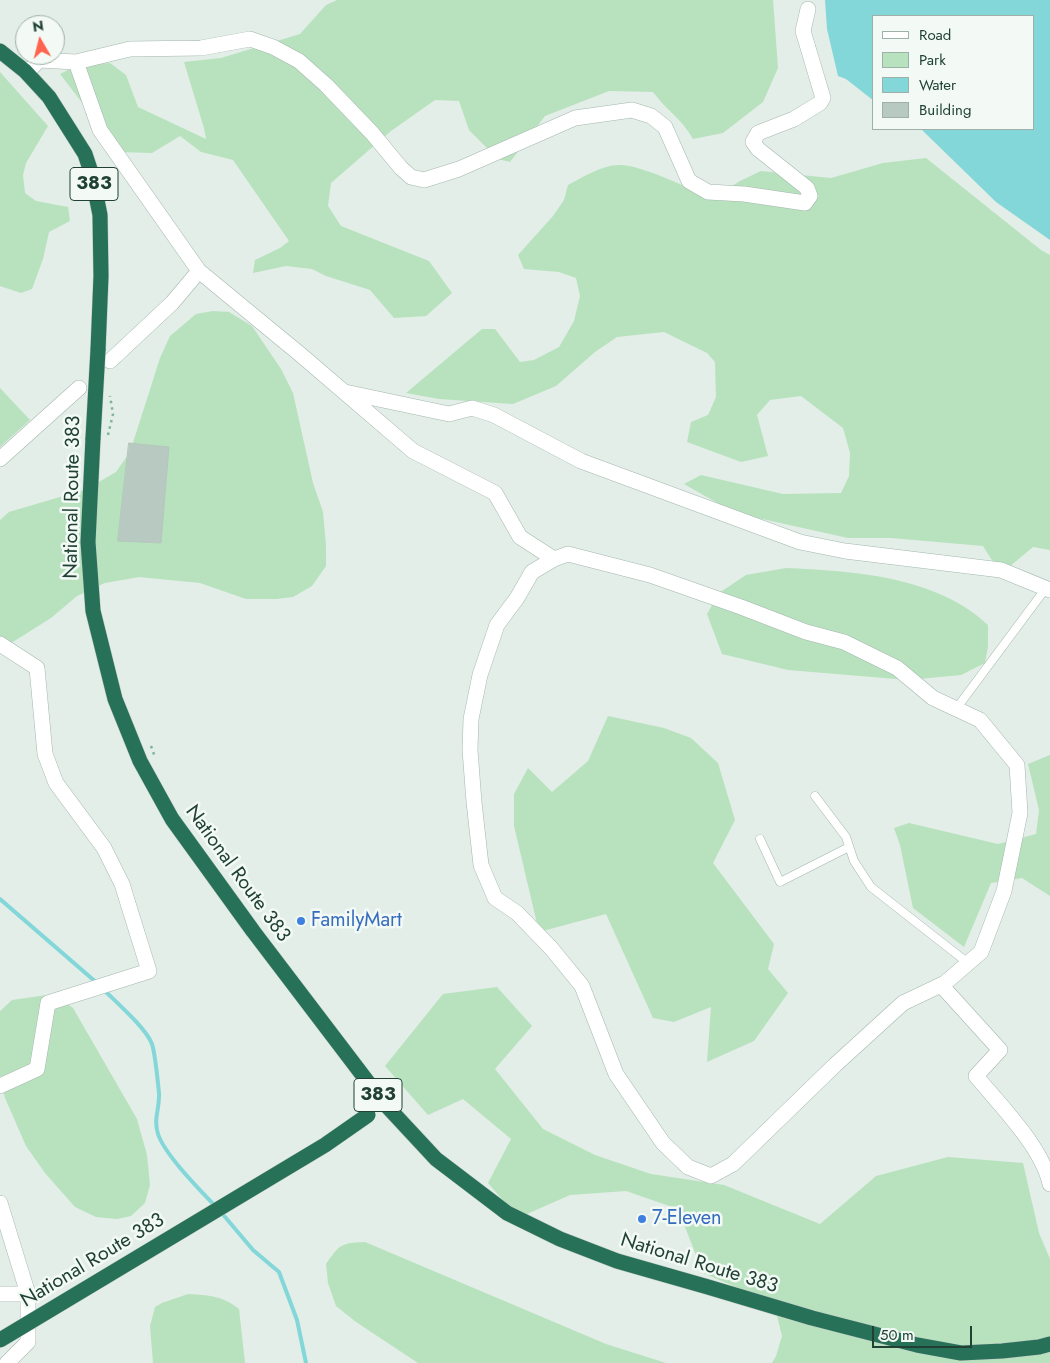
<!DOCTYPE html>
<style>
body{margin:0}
#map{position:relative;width:1050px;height:1363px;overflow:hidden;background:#e2eee7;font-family:Jost,sans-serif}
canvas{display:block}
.legend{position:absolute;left:872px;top:15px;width:162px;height:115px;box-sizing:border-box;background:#f3faf6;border:1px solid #9fb0a8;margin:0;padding:6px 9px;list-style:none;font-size:15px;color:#204134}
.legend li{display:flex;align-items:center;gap:10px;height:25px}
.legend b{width:25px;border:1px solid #9fb0a8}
.north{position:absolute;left:15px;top:15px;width:50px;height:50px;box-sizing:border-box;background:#f3faf6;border:1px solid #9fb0a8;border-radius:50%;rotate:352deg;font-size:14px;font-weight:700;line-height:20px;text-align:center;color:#204134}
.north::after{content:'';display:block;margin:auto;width:18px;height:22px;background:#ff644f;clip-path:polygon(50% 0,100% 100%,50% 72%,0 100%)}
.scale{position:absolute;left:872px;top:1326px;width:100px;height:22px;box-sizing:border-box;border:2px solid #204134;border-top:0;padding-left:6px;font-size:15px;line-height:18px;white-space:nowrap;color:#204134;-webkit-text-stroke:4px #f3faf6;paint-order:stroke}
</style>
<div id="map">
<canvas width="1050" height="1363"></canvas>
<ul class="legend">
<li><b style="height:6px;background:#fff"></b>Road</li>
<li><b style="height:14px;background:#b8e2be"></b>Park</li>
<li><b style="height:14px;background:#84d7d9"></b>Water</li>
<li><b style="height:14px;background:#b7c9c0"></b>Building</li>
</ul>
<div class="north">N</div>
<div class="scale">50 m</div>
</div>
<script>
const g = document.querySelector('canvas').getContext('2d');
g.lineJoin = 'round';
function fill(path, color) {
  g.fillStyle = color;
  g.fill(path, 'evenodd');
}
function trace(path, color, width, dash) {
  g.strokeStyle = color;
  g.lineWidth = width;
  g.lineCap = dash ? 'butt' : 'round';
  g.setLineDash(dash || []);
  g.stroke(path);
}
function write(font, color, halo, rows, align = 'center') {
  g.font = font + ' Jost,sans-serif';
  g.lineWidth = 5;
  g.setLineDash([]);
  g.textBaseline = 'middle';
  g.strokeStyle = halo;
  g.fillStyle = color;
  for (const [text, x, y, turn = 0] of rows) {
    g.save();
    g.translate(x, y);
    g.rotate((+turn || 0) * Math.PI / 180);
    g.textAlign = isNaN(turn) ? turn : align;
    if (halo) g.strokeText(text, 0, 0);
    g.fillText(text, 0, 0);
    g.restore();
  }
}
fill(new Path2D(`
 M337 0H773L778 68 763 102 723 133 693 139C682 119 666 110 653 92L609 91 545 116 510 162 498 159 469 130 459 101 435 100 391 131 331 183 328 206 341 226 429 261 452 293 426 316 394 318 370 290 326 276 312 269 286 266 253 273 255 260 280 248 289 241 233 160 201 152 180 136 152 153 120 152 60 74 78 65 110 63 126 75 138 107 206 139 204 128 184 62 221 58 300 34 326 5Z
 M0 72 48 126 26 163 23 175 25 193 36 201 68 207 70 221 49 232 43 259 32 289 21 293 0 286Z
 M926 158 1041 250 1050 255V550L1033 547 1009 567 993 562 983 546 891 538H848L735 513 684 484 701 475 783 494 841 493 849 476 850 453 843 428 801 396 770 400 757 415 768 456 741 462 687 442 691 422 708 415 716 397 715 362 707 353 664 332 617 337 595 352 556 386 513 404 439 399 406 393 482 329H495L520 362 534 360 559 347 574 321 580 296 576 278 559 272 524 269 518 255 553 216 564 200 568 185C583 177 600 166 618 165 641 164 689 189 713 198L740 181 761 171 831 178 883 163Z
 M213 311 229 312 252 326 281 369 293 393 313 483 323 512 326 545V566L312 586 293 597 276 599H246L200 583 139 577 105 583 77 596 51 618 0 650V520L9 512 87 489 116 472 130 452 160 358 170 336 196 314Z
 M0 388 30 420 0 447Z
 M786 568C853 571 936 576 988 625V646L985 663 961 675 908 680 788 670 722 654 707 614 719 593 746 575Z
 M608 716 664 728 691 738 718 763 735 820 713 863 774 944 768 969 788 993 754 1041 707 1062 711 1007 674 1022 653 1018 606 914 539 932 514 826V794L528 768 552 792 588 761Z
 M1050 755V896L1022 878 991 883 964 947 913 908 900 845 894 828 909 823 998 844 1036 834 1039 810 1028 764Z
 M497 987 532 1026 495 1069 543 1129 595 1155 651 1174 724 1185 820 1224 876 1176 948 1157 1023 1163 1039 1233 1050 1259V1363H772L776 1356 782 1336 777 1316 757 1296 703 1273 678 1209 626 1191 570 1195 518 1218 488 1183 511 1139 463 1099 428 1115 385 1066 443 994Z
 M54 994 73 1008 137 1119 147 1155 150 1185 145 1203 131 1216 117 1219 96 1217 75 1207 45 1173 26 1146 5 1098 0 1080V1011L12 1000Z
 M365 1242 606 1344 666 1363H418L356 1322 336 1306 328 1283 326 1264C340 1244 341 1243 365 1242Z
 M188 1294C208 1295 223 1296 239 1309L245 1363H153L150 1326 155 1307 162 1303Z`), '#b8e2be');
fill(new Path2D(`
 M825 0H1050V240L996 202 921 129H1034V16H874V101L846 79 838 76 827 29Z`), '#84d7d9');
trace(new Path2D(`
 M0 899 97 983
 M103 989C116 1002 146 1028 152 1044 155 1053 158 1083 159 1093 160 1109 153 1118 158 1134 165 1155 200 1190 215 1206
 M220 1211 253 1250 279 1272 297 1320 306 1363`), '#84d7d9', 4);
const building = new Path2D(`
 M129 443 169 447 161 543 118 541Z`);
fill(building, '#b7c9c0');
trace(building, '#b4c8bd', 1);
const lane = new Path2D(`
 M956 709 1046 588
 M815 796 846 837 854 861 871 887 968 963
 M760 839 780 882 849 847`);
const street = new Path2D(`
 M76 62 130 49 201 48 250 39 273 47 299 61 326 85 372 133 401 168 411 177 424 180 459 169 575 118 632 110 651 116 665 127 689 181 708 192 744 194 805 203 810 196 807 188 758 149 753 142 758 133 794 119 820 103 823 98 803 31 808 9
 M27 73 39 60 76 62 100 130 199 271 301 355 413 451 495 493 520 537 554 559
 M110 361 172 303 199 271
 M345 392 449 414 472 408 494 415 581 461 800 542 845 551 1001 570 1050 590
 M0 459 79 388
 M568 554 650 575 741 607 806 632 844 642 897 668 933 698 980 720 1017 765 1020 813 1004 891 981 952 945 983 903 1003 835 1065 733 1164 711 1176 688 1167 663 1143 616 1074 582 986 551 948 517 913 495 898 481 865 474 802 470 750 471 719 480 675 497 625 517 598 532 572 554 559Z
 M0 644 37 668 45 754 56 783 104 848 122 884 149 971 48 1003 37 1069 0 1086
 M941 985 1000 1050 976 1076C1000 1105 1042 1147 1050 1184
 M0 1203 28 1294V1342L7 1363
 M0 1294H28`);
const highway = new Path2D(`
 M0 51 25 71 49 97 85 154 92 175 100 215 101 276 98 350
 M93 438 88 542 93 611 115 699 140 761 172 819 253 931 383 1102 436 1159 507 1213 560 1239 617 1261 708 1287 812 1318 917 1345 961 1353 1002 1351 1039 1347 1050 1344`);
trace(lane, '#a4b7ae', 9);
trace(street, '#a4b7ae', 16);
trace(highway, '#c1cac6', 16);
trace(new Path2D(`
 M108 435 113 414 110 396
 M151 746 155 757`), '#7fb59d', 2.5, [2.5, 4]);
trace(lane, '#fff', 8);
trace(street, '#fff', 15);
trace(highway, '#287159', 15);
const highwayBridge = new Path2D(`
 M93 438 98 350
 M0 1340 325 1145 368 1115`);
trace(highwayBridge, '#c1cac6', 16, []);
trace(highwayBridge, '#287159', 15);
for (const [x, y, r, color] of [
 [301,921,5,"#3f7fe0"],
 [642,1219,5,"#3f7fe0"]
]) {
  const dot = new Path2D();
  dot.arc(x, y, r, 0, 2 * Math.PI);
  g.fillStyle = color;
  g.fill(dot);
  trace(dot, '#f3faf6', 2);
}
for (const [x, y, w] of [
 [94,184,48],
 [378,1095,48]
]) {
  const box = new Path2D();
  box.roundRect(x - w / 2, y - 16.5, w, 33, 4);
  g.fillStyle = '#f3faf6';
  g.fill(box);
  trace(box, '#204134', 1);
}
write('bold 19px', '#204134', null, [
 ["383",94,184],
 ["383",378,1095]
]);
write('20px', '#204134', '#f3faf6', [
 ["National Route 383",73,497,-89],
 ["National Route 383",237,874,54],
 ["National Route 383",93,1261,-31],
 ["National Route 383",699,1264,17]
]);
write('20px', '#366cbe', '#f3faf6', [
 ["FamilyMart",311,921],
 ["7-Eleven",652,1219]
], 'left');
</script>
